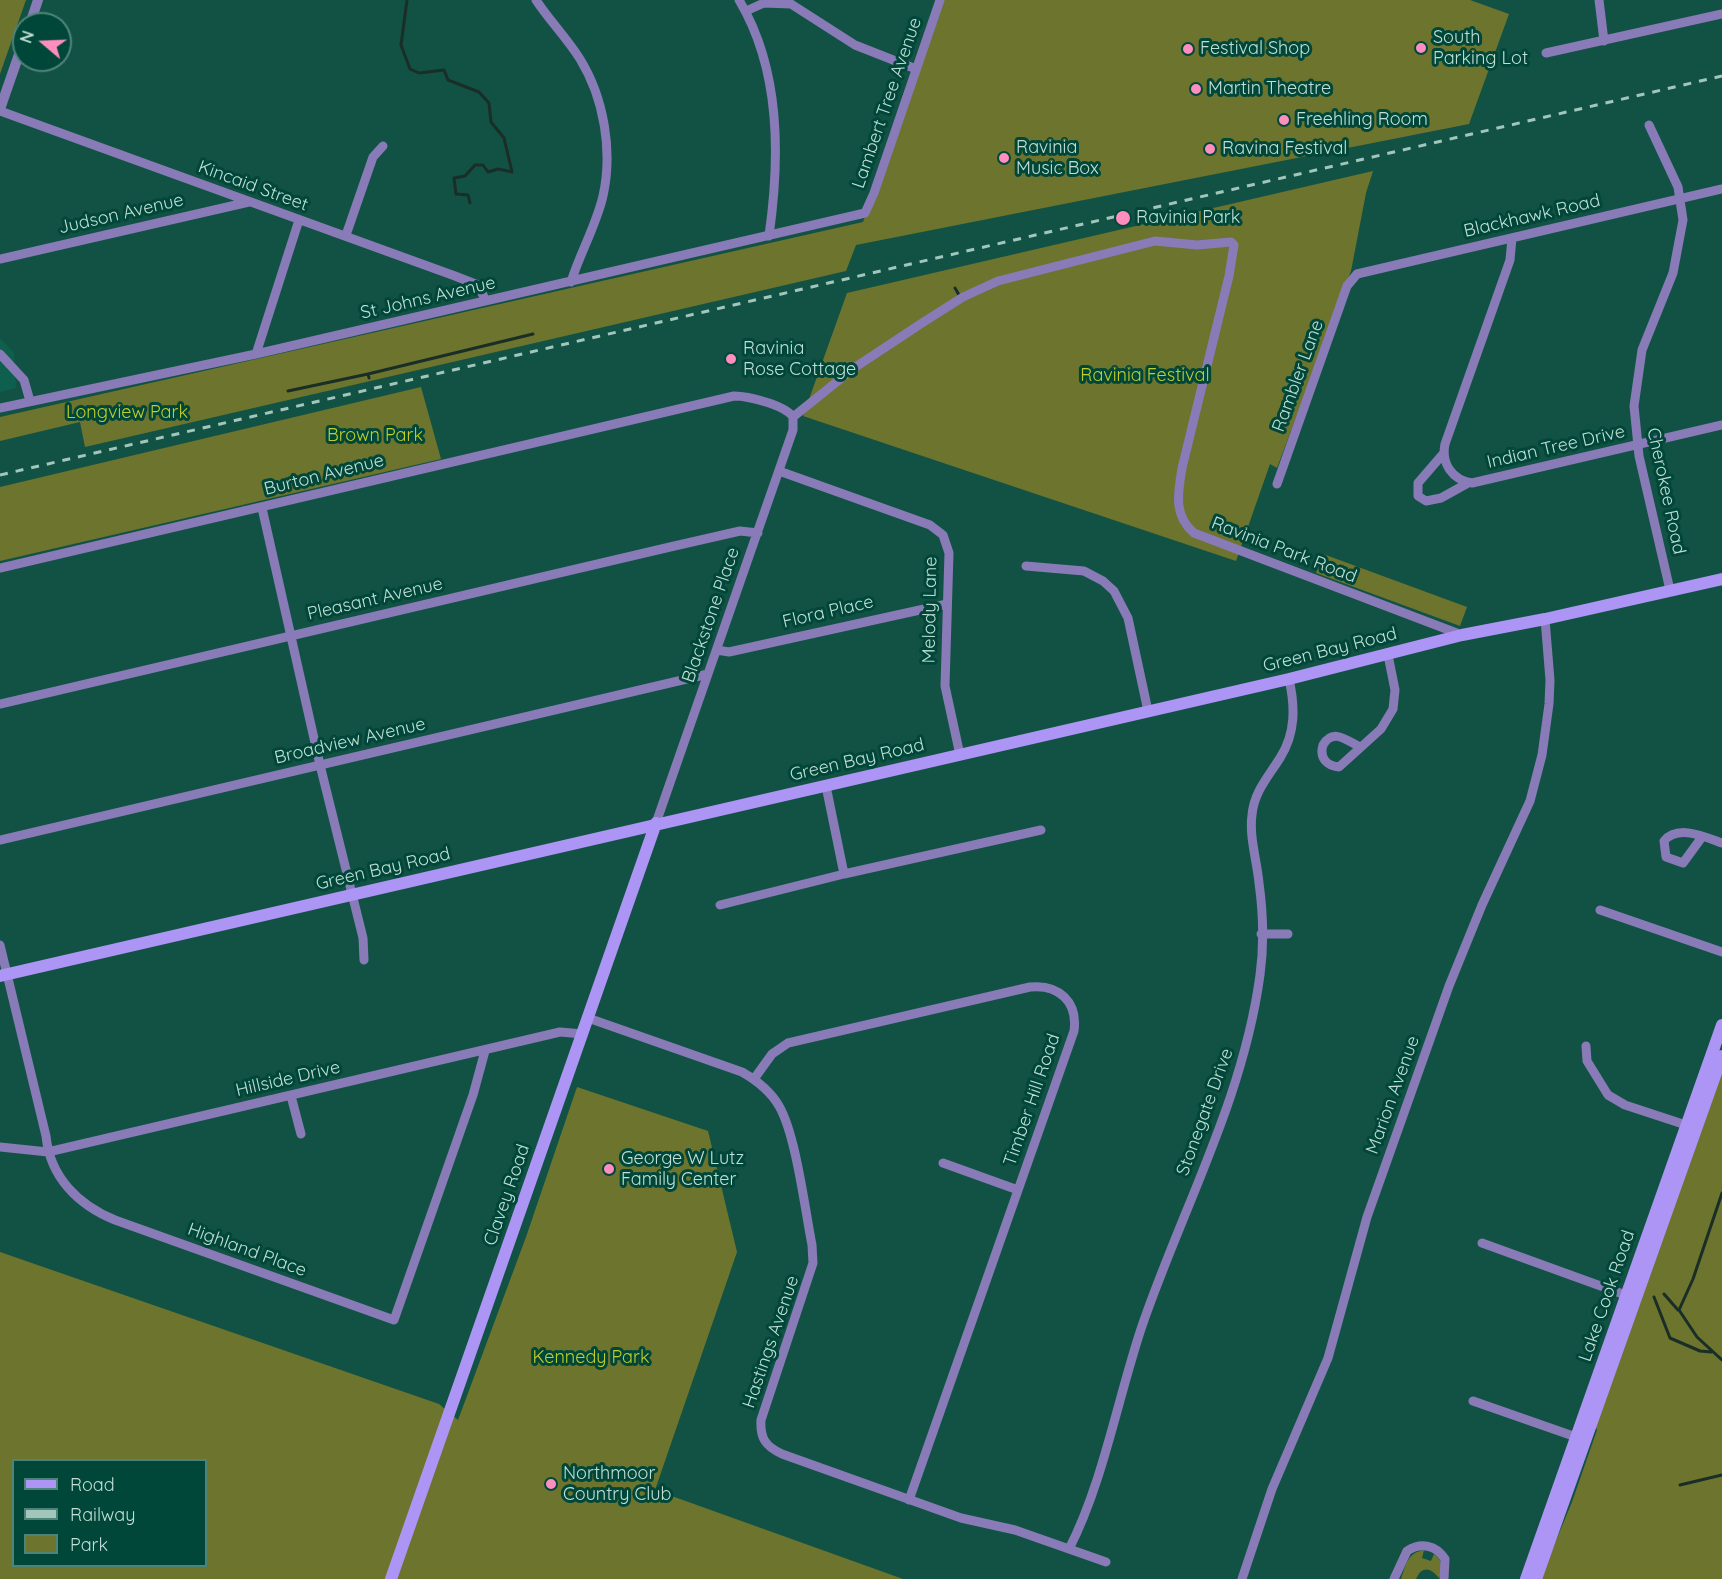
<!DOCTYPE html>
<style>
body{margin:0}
#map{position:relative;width:1722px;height:1579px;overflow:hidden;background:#125244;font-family:Quicksand,sans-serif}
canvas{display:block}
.legend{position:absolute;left:12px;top:1459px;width:195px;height:108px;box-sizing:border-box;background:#00473a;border:2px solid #4d8478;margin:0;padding:8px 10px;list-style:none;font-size:18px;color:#c1dfd5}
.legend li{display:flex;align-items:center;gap:12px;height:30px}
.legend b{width:30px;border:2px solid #4d8478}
.north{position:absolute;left:12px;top:12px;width:60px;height:60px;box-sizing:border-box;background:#00473a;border:2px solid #4d8478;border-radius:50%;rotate:289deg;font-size:16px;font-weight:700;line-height:24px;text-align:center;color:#c1dfd5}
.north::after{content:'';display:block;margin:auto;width:21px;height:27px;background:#fe8ebd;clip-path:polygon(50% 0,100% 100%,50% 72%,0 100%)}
</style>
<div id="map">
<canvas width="1722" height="1579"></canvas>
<ul class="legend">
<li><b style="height:8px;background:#ad95f6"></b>Road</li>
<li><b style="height:8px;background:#a2c6bb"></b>Railway</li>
<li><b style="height:16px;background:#6d742d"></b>Park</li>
</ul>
<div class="north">N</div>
</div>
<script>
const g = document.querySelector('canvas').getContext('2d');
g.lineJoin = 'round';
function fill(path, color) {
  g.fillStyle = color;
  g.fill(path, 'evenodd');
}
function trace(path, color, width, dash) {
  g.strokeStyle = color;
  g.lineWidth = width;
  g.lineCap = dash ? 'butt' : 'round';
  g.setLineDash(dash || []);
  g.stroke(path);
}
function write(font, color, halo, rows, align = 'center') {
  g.font = font + ' Quicksand,sans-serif';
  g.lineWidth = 6;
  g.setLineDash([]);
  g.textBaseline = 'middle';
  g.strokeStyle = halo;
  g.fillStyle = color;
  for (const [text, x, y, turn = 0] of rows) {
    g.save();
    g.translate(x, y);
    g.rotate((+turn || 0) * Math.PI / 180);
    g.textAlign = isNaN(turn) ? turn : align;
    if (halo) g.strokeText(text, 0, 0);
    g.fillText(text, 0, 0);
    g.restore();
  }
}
fill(new Path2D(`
 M0 338 14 353 16 388 0 392Z`), '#0f5f4e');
fill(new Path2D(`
 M0 0H26L0 74Z
 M942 0H1470L1509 14 1469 124 856 245 846 271 85 447 80 422 0 441V417L863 222Z
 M1373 171 1366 193 1351 271 1277 468 1270 464 1236 561 803 416 847 293Z
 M421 387 441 459 0 561V487Z
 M1323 554 1467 607 1460 626 1316 573Z
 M1722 1065V1579H1540L1572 1502 1597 1430 1595 1425Z
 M577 1087 708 1131 737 1252 655 1490 903 1579H0V1252L439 1404 458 1420 526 1237ZM14 1460H206V1566H14Z
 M1424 1550 1422 1558 1431 1561 1434 1554C1443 1560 1443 1569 1439 1578 1431 1568 1422 1565 1416 1579H1401C1406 1565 1407 1553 1424 1550Z`), '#6d742d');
trace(new Path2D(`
 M407 0 401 45 410 69 419 73 444 70 448 80 479 92 489 103 491 122 504 138 512 172 498 169 488 172 483 165H475L465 176 454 178 456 194 468 195 470 203
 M955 288 959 295
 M369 378 368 374 533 334
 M288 391 368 374
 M1722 1193 1693 1279 1679 1310 1697 1337 1722 1360
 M1664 1294 1678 1310
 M1654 1297 1670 1338 1700 1351 1711 1352
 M1680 1485 1722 1475`), '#1a2e28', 3);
trace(new Path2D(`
 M536 0C549 20 567 38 580 59 604 98 613 151 603 196 596 226 580 253 571 282
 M739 0C781 70 780 158 769 236
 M1599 0 1604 41
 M746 11 764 3 791 4 855 45 916 69
 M1546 53 1722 14
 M0 111 455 276 478 285 486 301
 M1649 125 1678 187 1683 220 1673 273 1642 350 1634 406 1639 456 1670 590
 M346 235 373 157 383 146
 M1512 238 1510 260 1445 444C1441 463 1452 480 1472 483L1722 425
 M0 259 249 202
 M0 354 24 380 30 401
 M256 354 299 220
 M0 408 256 354 865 213 874 193 940 0
 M793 417 854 368 922 323 963 297 998 281 1155 241 1197 245 1231 242 1234 245 1229 276 1182 468C1178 493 1173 515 1194 533L1462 635
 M1443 454 1418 483V496L1426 501 1441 498 1468 483
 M779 471 930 525 943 535 949 553 945 686 960 755
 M1277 484 1347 286 1357 274 1722 189
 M262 508 320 765 363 938 364 960
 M1026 566 1084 571 1103 581 1114 591 1128 618 1148 711
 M0 568 734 396C748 396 785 405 793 417
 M717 650 729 652 947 604
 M0 704 670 547 740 531 758 533
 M1360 747C1346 740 1333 728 1323 745 1319 758 1327 766 1339 767L1381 729 1393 709 1395 690 1388 655
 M826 786 844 874
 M656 823 793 430V417
 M1702 837 1683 863 1666 857 1664 841C1678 824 1705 837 1722 843
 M0 840 708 674
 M720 905 844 874 1041 830
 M1600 910 1722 952
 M1261 934H1288
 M0 945 46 1136C50 1177 78 1205 115 1220L394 1320 473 1095 485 1051
 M588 1018 742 1072C756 1080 771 1092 779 1106 796 1135 805 1210 812 1245L813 1263 761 1420C760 1438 765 1446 782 1454L961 1518 1015 1530 1106 1562
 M1586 1046 1587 1061 1608 1095 1625 1105 1692 1127
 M754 1079 772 1054 788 1043 1030 987C1059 984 1078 1002 1074 1031L909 1500
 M291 1096 301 1134
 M0 1147 48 1152 560 1032 583 1034
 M943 1163 1018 1190
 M1482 1243 1631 1297
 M1473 1401 1576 1437
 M1069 1549C1103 1483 1118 1397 1142 1326 1183 1207 1243 1100 1260 975 1264 946 1263 912 1259 883 1257 861 1249 837 1252 815 1254 792 1268 777 1280 758 1296 733 1295 706 1289 679
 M1242 1579 1272 1489 1328 1358 1367 1217 1449 986 1482 905 1530 801 1542 755 1549 704 1550 680 1545 619
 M1394 1579 1407 1551C1421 1542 1436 1545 1445 1559L1444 1579`), '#887bb7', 9);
trace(new Path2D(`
 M30 24 38 0
 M0 109 24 40`), '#887bb7', 10);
trace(new Path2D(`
 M0 976 1289 679 1462 635 1545 619 1722 579
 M391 1579 656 823
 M1526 1579 1722 1025
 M1536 1579 1722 1056`), '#ad95f6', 12);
trace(new Path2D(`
 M0 475 1722 76`), '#a2c6bb', 3, [8, 8]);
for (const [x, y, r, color] of [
 [1421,48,6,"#fe8ebd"],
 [1188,49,6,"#fe8ebd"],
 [1196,89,6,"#fe8ebd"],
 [1284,120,6,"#fe8ebd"],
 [1210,149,6,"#fe8ebd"],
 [1004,158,6,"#fe8ebd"],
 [1123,218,8,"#fe8ebd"],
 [731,359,6,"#fe8ebd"],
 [609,1169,6,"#fe8ebd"],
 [551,1484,6,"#fe8ebd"]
]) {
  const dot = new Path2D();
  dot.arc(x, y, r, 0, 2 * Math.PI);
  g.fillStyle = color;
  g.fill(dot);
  trace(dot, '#00473a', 2);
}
write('18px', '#c1dfd5', '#00473a', [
 ["South",1433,38],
 ["Parking Lot",1433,59],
 ["Festival Shop",1200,49],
 ["Martin Theatre",1208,89],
 ["Freehling Room",1296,120],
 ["Ravinia",1016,148],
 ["Music Box",1016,169],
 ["Ravina Festival",1222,149],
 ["Ravinia Park",1136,218],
 ["Ravinia",743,349],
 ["Rose Cottage",743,370],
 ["George W Lutz",621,1159],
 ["Family Center",621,1180],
 ["Northmoor",563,1474],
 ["Country Club",563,1495]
], 'left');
write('18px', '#c1dfd5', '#00473a', [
 ["Lambert Tree Avenue",887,103,-71],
 ["Kincaid Street",253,186,20],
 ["Judson Avenue",121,214,-13],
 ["Blackhawk Road",1532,216,-13],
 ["St Johns Avenue",428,298,-13],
 ["Rambler Lane",1298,376,-70],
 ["Indian Tree Drive",1556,447,-13],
 ["Burton Avenue",324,475,-14],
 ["Cherokee Road",1666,491,78],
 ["Ravinia Park Road",1284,550,21],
 ["Pleasant Avenue",375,599,-13],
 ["Melody Lane",930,610,-89],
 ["Flora Place",828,612,-13],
 ["Blackstone Place",711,615,-71],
 ["Green Bay Road",1330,650,-14],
 ["Broadview Avenue",350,741,-13],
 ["Green Bay Road",857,760,-13],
 ["Green Bay Road",383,869,-13],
 ["Hillside Drive",288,1079,-13],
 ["Marion Avenue",1393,1095,-70],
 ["Timber Hill Road",1032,1100,-71],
 ["Stonegate Drive",1205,1112,-70],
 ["Clavey Road",507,1195,-71],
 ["Highland Place",247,1250,20],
 ["Lake Cook Road",1607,1296,-71],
 ["Hastings Avenue",771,1342,-71]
]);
write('18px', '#c1cd28', '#00473a', [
 ["Ravinia Festival",1145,376],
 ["Longview Park",127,413],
 ["Brown Park",375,436],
 ["Kennedy Park",591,1358]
]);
</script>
